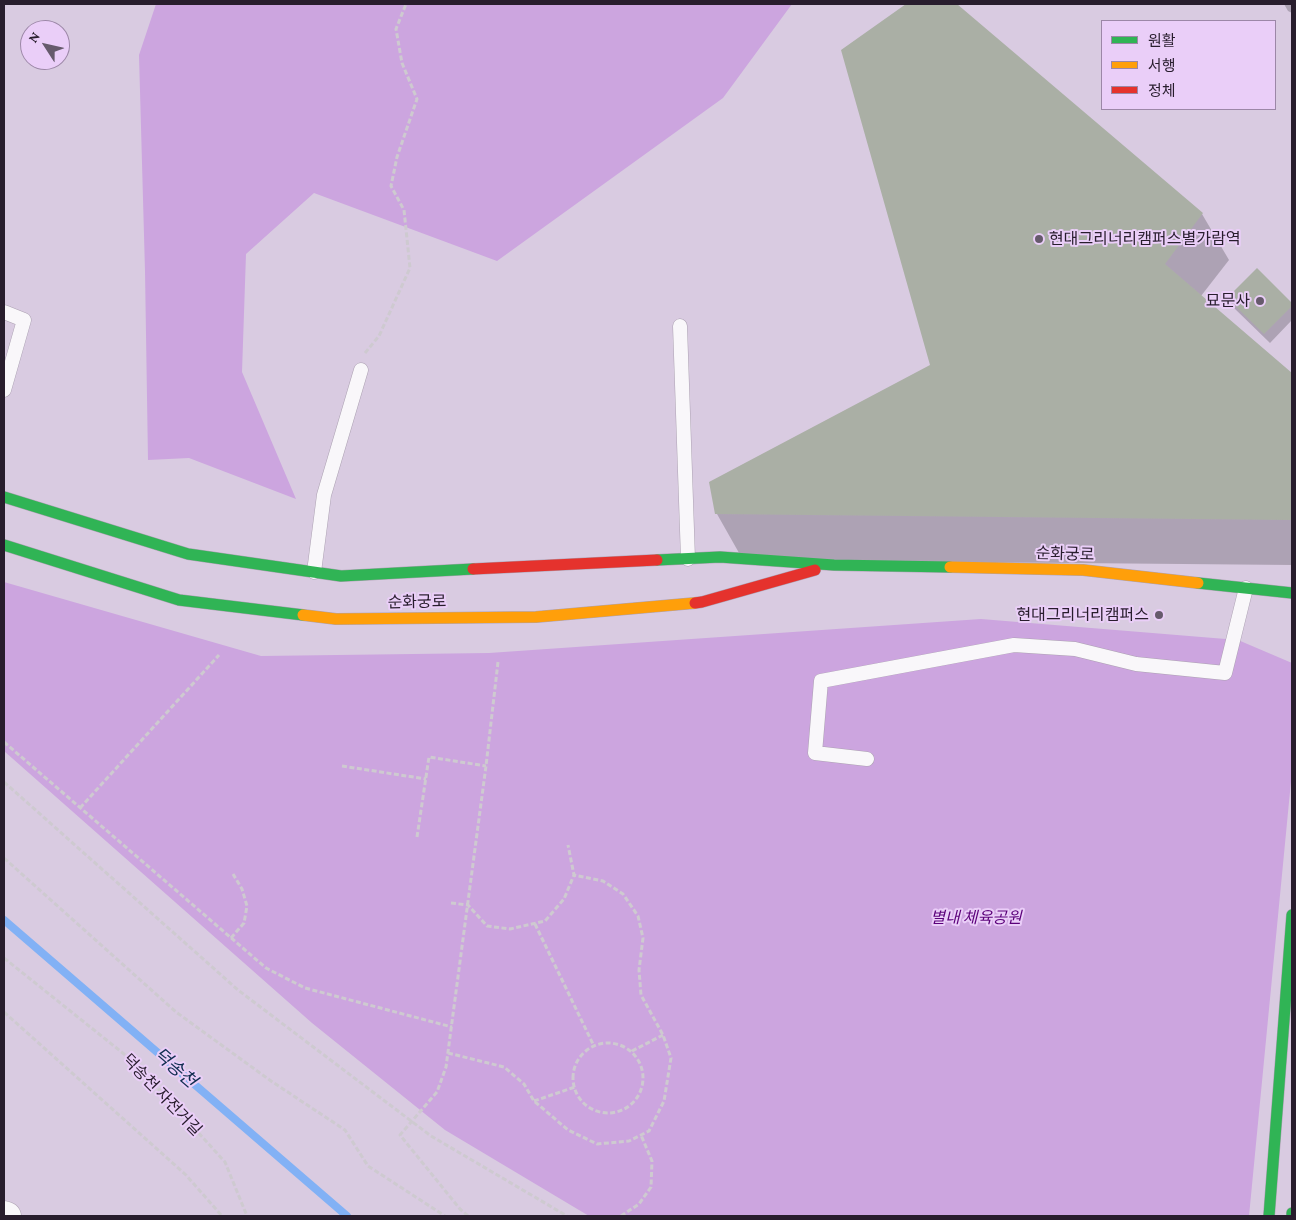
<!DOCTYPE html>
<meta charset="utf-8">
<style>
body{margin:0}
#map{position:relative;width:1296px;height:1220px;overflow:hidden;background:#d9cbe1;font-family:"Crimson Pro","Noto Sans KR",serif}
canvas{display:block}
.frame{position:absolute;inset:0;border:5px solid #281d2d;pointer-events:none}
.legend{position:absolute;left:1101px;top:20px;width:175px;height:90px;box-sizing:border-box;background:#eacef8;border:1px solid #9c87a7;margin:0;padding:6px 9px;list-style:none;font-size:15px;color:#281d2d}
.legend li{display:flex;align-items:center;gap:10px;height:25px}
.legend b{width:25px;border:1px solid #9c87a7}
.north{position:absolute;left:20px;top:20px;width:50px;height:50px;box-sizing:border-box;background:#eacef8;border:1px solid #9c87a7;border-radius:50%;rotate:305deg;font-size:14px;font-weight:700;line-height:20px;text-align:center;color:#281d2d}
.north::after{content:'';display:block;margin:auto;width:18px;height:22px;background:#665a6c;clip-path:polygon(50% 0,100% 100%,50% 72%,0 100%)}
</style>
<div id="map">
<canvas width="1296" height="1220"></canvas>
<div class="frame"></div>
<ul class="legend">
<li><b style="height:6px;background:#30b455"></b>원활</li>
<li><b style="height:6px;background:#ff9f0a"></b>서행</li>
<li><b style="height:6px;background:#e5322d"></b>정체</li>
</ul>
<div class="north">N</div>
</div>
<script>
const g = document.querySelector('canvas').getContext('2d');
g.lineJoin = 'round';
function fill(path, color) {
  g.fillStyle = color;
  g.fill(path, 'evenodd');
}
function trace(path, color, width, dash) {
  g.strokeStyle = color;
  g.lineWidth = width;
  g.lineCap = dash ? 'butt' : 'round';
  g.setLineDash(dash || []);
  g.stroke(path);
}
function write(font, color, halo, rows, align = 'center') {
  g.font = font + ' "Crimson Pro","Noto Sans KR",serif';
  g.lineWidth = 4;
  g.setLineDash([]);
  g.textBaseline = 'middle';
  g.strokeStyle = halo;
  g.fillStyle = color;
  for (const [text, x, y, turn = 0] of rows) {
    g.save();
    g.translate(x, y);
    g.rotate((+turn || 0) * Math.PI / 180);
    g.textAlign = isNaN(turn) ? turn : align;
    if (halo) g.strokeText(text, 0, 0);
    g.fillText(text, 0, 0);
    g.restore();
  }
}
fill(new Path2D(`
 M156 4H792L723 98 497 261 314 193 246 254 242 372 296 499 189 458 148 460 145 271 139 55Z
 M4 582 261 656 489 653 981 619 1238 640 1292 663V771L1249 1216H589L445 1130 312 1023 4 751Z`), '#cca5df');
fill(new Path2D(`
 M908 4H955L1202 214 1229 260 1201 296 1292 375V565L743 560 717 514 932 366 843 51Z
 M1284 4H1292V13L1288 11Z
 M1257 270 1292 305V320L1270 343 1234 308 1229 299Z`), '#0003');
trace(new Path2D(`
 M4 920 347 1216`), '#82b1f5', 8);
fill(new Path2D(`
 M906 4H957L1203 213 1165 264 1292 373V520L715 514 709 482 930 365 841 50Z
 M1257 268 1292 303V306L1264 334 1227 298Z`), '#aaafa5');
const lane = new Path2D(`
 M4 312 24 320 4 390
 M680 326 688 559
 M314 572 324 495 361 370
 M867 759 815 753 821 681 1014 645 1075 649 1136 664 1225 673 1246 588`);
const street = new Path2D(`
 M4 1215 7 1216`);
const fast = new Path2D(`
 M4 497 188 554 341 576 473 569
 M4 545 179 600 303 615
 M657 560 720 557 834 565 950 567
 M1198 583 1292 593
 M1292 1213V1216
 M1269 1216 1292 915`);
const slow = new Path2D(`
 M950 567 1083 570 1198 583
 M303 615 336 619 536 617 695 603`);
const jam = new Path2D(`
 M473 569 657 560
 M695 603 702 602 815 570`);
trace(lane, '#aca1b2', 15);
trace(street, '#aca1b2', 29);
trace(fast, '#aca1b2', 12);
trace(slow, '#aca1b2', 12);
trace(jam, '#aca1b2', 12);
trace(new Path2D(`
 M365 353 379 336 410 268 404 210 391 186 397 157 417 99 402 63 396 29 406 4
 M4 742 266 968 305 988 452 1027
 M342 766 426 779
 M4 782 238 990 431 1136 567 1216
 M80 808 219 655
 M417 837 429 757 486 766
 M4 858 176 1012 271 1081 345 1130 368 1166 445 1216
 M451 903 468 905 487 926 510 929 545 921 564 899 574 875 568 845
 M535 924 593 1044
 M231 938 244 923 247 906 242 889 233 874
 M4 958 134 1062 225 1162 247 1216
 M4 1012 186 1175 222 1216
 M573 1078a35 35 0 1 1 70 0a35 35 0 1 1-70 0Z
 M632 1051 663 1035
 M448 1053 504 1067 524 1084 534 1101 568 1130 597 1144 629 1141 649 1131 664 1101 671 1058 663 1035 641 995 639 970 643 938 638 916 623 894 603 881 574 875
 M534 1101 575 1087
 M468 1216 460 1209 400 1135 437 1092 446 1067 486 766 498 662
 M621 1216 639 1204 651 1187 652 1161 641 1135`), '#cecad0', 3, [5, 2.5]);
trace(lane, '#f9f7fa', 14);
trace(street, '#f9f7fa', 28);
trace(fast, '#30b455', 11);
trace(slow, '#ff9f0a', 11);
trace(jam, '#e5322d', 11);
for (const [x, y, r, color] of [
 [1039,239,5,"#665a6c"],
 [1260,301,5,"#665a6c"],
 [1159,615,5,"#665a6c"]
]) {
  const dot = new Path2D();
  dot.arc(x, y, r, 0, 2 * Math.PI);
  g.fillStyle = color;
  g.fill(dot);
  trace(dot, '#eacef8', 2);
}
write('16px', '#281d2d', '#eacef8', [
 ["현대그리너리캠퍼스별가람역",1049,239,"left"],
 ["묘문사",1250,301],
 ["현대그리너리캠퍼스",1149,615]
], 'right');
write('16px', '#281d2d', '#eacef8', [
 ["순화궁로",1065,554,2],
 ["순화궁로",417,602,-1],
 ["덕송천 자전거길",162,1095,46]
]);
write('italic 16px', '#5b007a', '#eacef8', [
 ["별내 체육공원",976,918]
]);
write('italic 18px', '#0f2d4f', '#eacef8', [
 ["덕송천",175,1068,41]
]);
</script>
